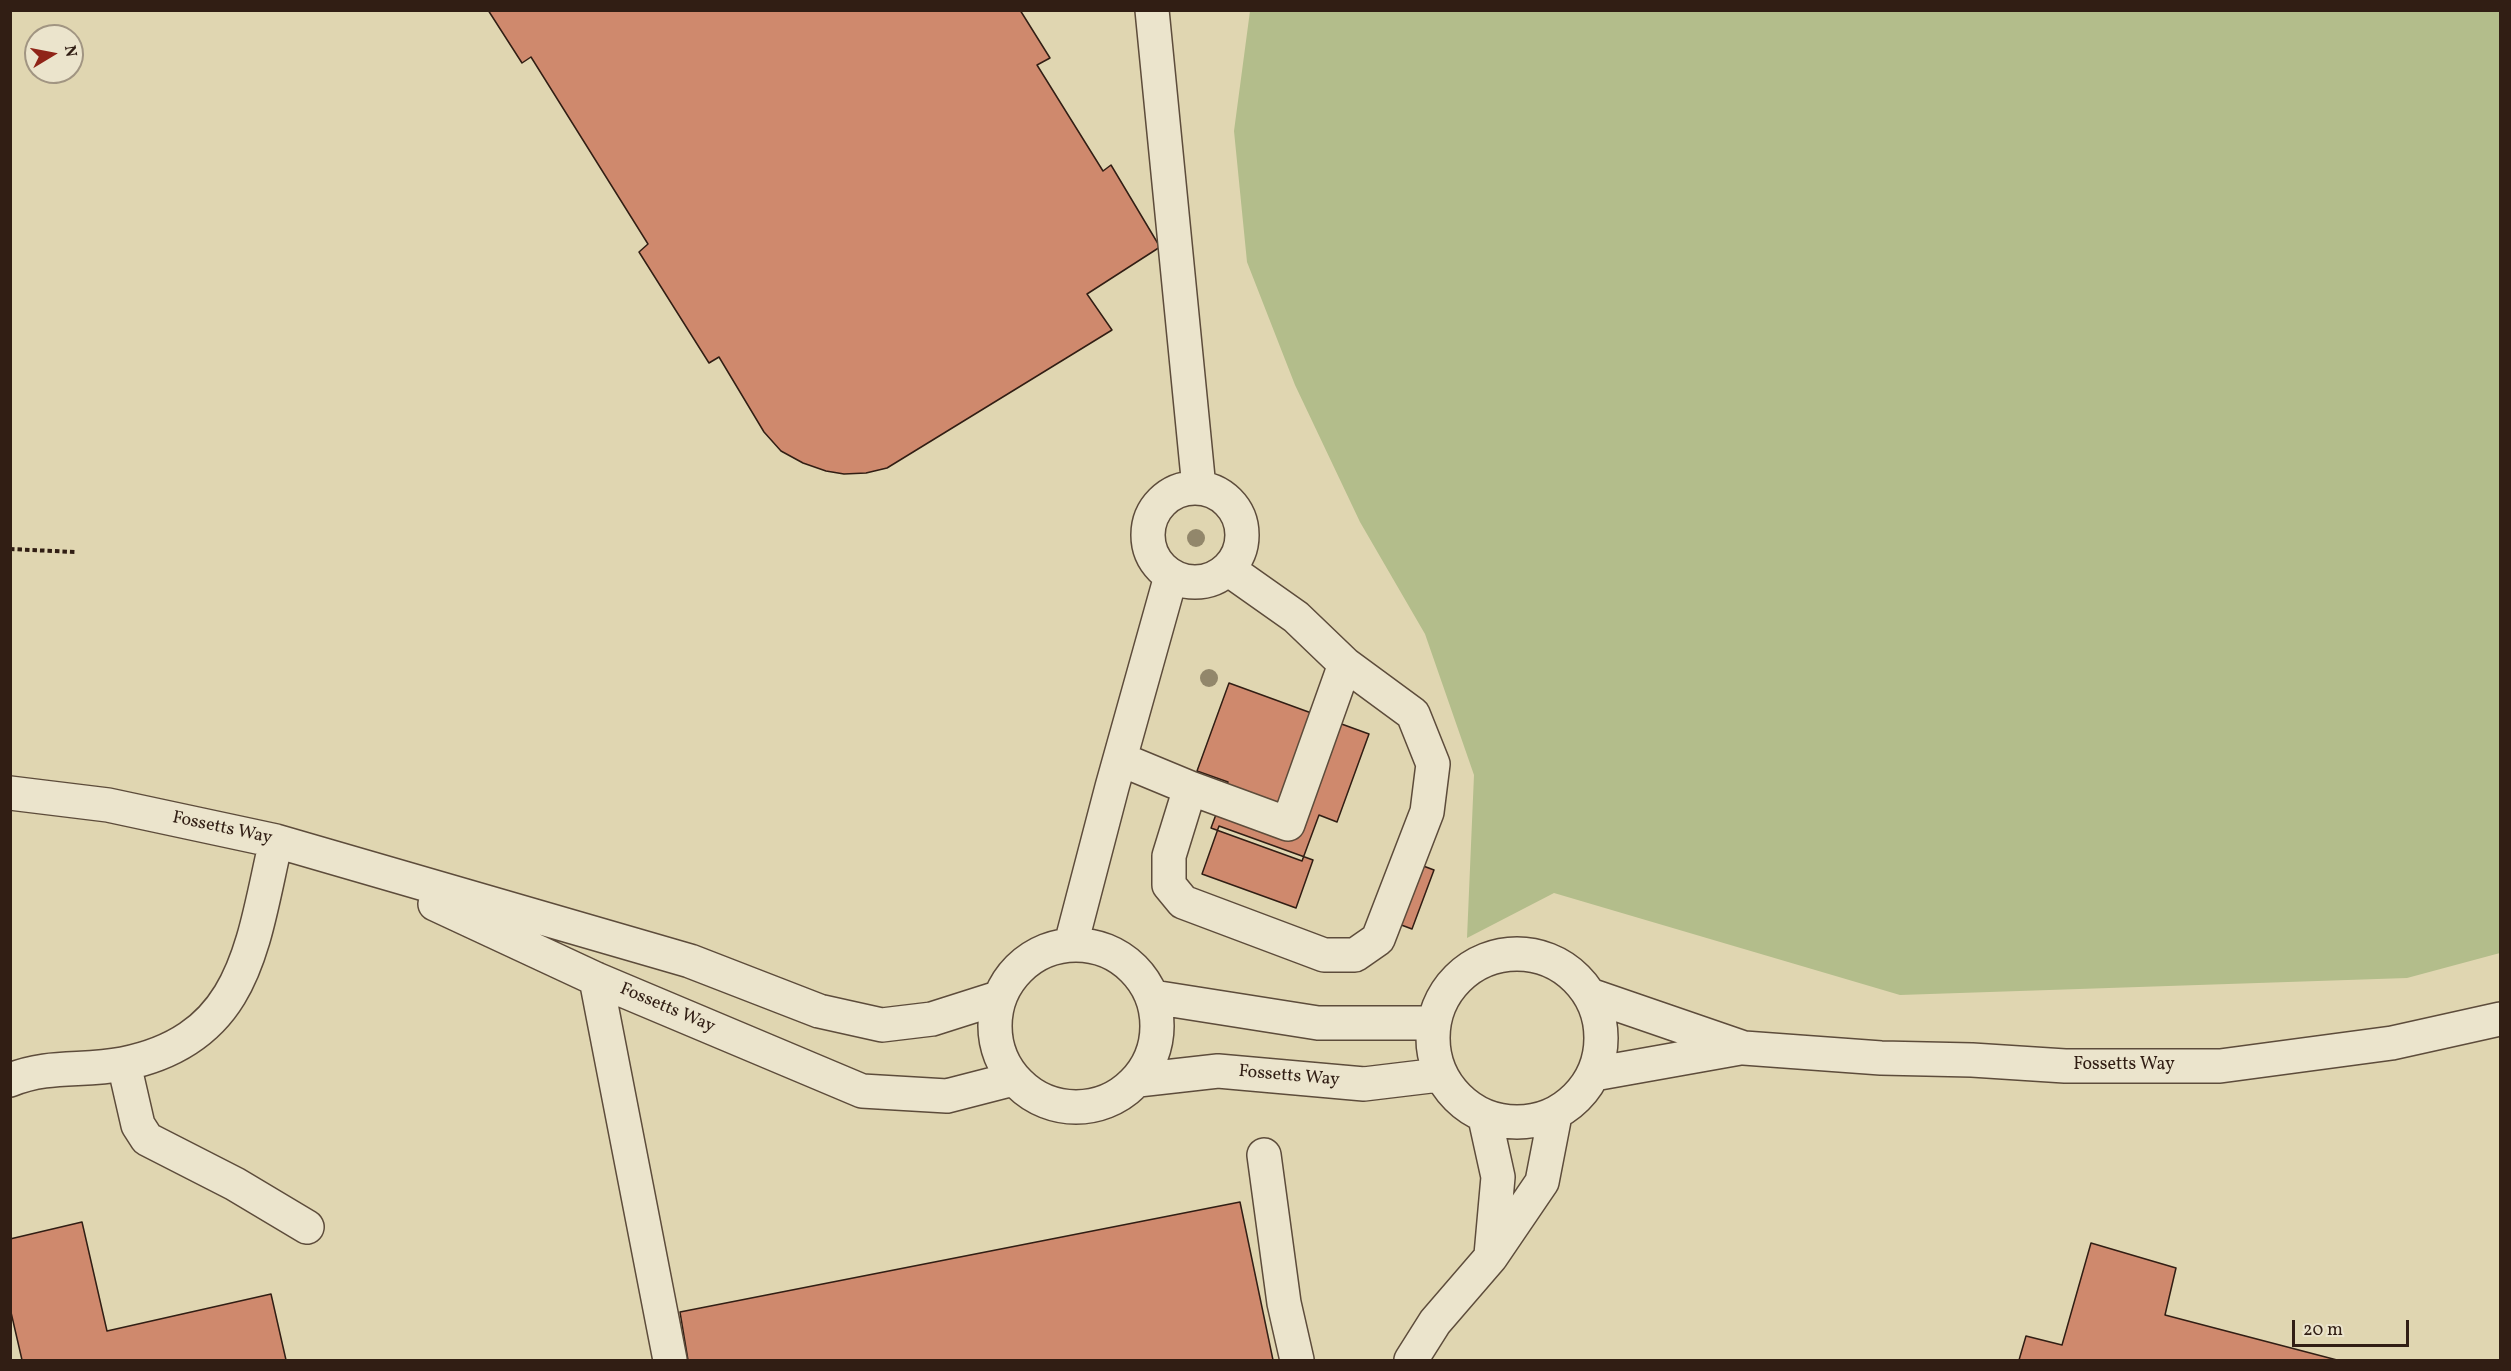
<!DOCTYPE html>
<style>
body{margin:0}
#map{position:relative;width:2511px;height:1371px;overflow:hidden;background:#e0d6b1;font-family:Vollkorn,serif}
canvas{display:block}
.frame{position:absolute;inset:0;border:12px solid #311e14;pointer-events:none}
.north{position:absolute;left:24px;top:24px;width:60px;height:60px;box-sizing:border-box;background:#ebe4cc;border:2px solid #a19582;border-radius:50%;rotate:80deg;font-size:16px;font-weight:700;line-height:24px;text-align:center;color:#311e14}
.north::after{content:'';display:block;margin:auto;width:21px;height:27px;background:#8f2418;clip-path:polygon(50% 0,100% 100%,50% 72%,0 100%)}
.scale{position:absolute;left:2292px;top:1320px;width:117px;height:27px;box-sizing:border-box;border:3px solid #311e14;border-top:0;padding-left:8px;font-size:18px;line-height:21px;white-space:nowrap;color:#311e14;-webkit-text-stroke:4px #ebe4cc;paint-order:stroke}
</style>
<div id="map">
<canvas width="2511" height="1371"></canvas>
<div class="frame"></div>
<div class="north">N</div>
<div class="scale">20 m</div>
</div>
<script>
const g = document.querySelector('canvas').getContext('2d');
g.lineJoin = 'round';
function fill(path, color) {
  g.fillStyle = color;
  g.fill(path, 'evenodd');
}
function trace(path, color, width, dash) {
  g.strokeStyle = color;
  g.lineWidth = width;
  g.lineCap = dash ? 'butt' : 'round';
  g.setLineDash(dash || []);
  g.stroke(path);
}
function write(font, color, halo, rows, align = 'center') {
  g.font = font + ' Vollkorn,serif';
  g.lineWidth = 4.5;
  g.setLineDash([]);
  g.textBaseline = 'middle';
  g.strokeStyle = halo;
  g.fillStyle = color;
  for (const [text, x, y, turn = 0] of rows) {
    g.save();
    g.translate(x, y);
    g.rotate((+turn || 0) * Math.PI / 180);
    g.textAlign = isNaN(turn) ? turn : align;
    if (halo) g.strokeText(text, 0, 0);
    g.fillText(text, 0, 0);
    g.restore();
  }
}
fill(new Path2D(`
 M1250 11H2500V953L2407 978 1900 995 1554 893 1467 938 1474 775 1425 634 1360 522 1295 385 1247 262 1234 131Z`), '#b3bd8b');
const building = new Path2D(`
 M488 10H1020L1050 58 1037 65 1103 171 1111 165 1160 247 1087 294 1112 330 887 468 866 473 844 474 826 471 803 463 781 451 764 432 719 357 709 363 639 252 648 244 531 57 522 63Z
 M1229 683 1369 734 1337 822 1319 815 1302 861 1211 828 1228 782 1197 771Z
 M1219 826 1313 860 1296 908 1202 874Z
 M1394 855 1434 870 1412 929 1372 914Z
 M1240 1202 1273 1360H688L680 1312Z
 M82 1222 107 1331 271 1294 286 1360H22L10 1308V1239Z
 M2091 1243 2176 1268 2165 1315 2337 1360H2019L2026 1336 2062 1345Z`);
fill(building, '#cf896d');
trace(building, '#311e14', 1.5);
const minor = new Path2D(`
 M1152 10 1199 488
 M1148 535a47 47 0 1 1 94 0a47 47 0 1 1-94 0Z
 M1120 759 1190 788 1288 824 1345 664 1296 617 1228 569
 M1190 788 1169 856V885L1183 902 1324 955H1355L1378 939 1427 812 1433 764 1413 714 1345 664
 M10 793 108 805 276 841 690 961 819 1011 882 1025 932 1019 998 998
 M435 904 596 979 862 1091 947 1096 1013 1079
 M1071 944 1112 787 1171 576
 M995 1026a81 81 0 1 1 162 0a81 81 0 1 1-162 0Z
 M1433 1038a84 84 0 1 1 168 0a84 84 0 1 1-168 0Z
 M596 979 670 1360
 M1590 995 1744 1048 1881 1058 1972 1060 2065 1066H2220L2392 1043 2500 1019
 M1153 997 1318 1023H1433
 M124 1064 138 1125 147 1139 235 1184 307 1227
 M1594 1074 1740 1048
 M10 1080C50 1064 82 1072 123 1064 247 1039 252 944 276 841
 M1138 1080 1218 1071 1364 1084 1439 1075
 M1485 1118 1498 1177 1491 1255
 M1264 1155 1284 1303 1297 1360
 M1411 1360 1435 1322 1491 1257 1542 1182 1555 1115`);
trace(minor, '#5d4c3b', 36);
trace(new Path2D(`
 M10 549 75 552`), '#311e14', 4, [4.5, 3]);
trace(minor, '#ebe4cc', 33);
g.fillStyle = '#92876b';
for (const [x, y] of [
 [1196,538],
 [1209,678]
]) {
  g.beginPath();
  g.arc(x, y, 9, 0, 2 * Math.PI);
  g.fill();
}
write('18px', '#311e14', '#ebe4cc', [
 ["Fossetts Way",222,829,12],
 ["Fossetts Way",667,1009,23],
 ["Fossetts Way",2124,1066],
 ["Fossetts Way",1289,1077,5]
]);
</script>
